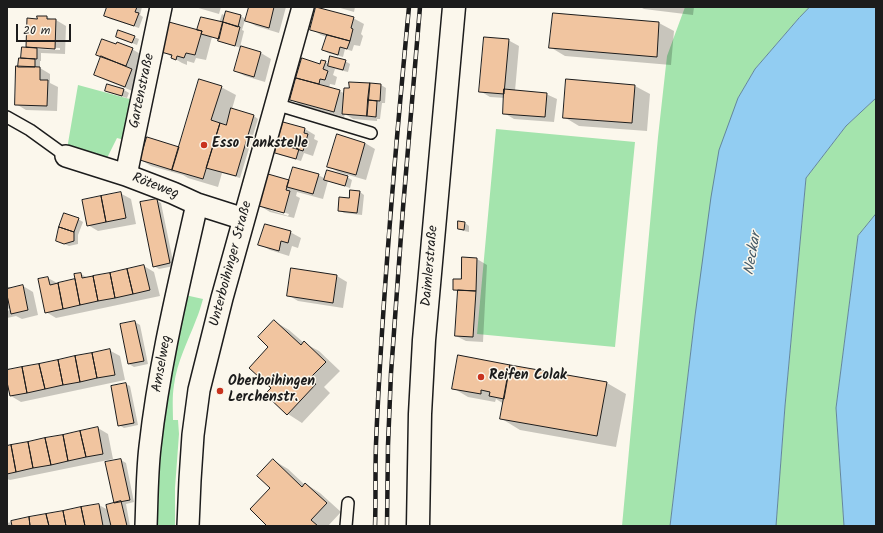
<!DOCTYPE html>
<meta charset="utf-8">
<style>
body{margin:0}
#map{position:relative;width:883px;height:533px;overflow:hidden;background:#fbf7ec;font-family:Kalam,sans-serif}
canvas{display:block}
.frame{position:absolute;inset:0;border:8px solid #1c1c1c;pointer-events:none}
.scale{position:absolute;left:16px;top:24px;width:55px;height:18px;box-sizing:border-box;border:2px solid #1c1c1c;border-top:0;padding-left:5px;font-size:12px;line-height:14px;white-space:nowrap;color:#1c1c1c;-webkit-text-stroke:3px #fbf7ec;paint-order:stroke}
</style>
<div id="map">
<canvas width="883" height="533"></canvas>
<div class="frame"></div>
<div class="scale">20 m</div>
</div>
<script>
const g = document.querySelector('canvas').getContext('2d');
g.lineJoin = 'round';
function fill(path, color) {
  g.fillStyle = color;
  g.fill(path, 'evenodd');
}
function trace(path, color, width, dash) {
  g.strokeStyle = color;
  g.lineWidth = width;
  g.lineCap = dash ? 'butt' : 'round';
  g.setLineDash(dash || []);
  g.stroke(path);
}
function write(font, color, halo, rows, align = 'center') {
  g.font = font + ' Kalam,sans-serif';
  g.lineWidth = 3;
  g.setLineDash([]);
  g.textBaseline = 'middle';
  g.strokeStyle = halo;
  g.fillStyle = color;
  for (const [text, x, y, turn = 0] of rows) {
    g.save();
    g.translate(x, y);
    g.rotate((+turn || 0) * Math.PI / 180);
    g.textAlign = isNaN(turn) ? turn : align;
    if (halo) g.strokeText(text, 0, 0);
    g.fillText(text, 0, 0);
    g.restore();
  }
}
fill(new Path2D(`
 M685 7H810L799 18 755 69 738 98 695 316 670 526H622L658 137 667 56Z
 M78 85 137 101 128 141 117 138 105 162 67 149Z
 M876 98V214L858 236 836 408 844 526H776L785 406 806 178 846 126Z
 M496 129 635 142 615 347 477 334Z
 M185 295 203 299C201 306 199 313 196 320 188 341 177 362 174 385 172 397 173 408 173 420H178L179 434 175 488V526H156L158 469 163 411Z`), '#a4e4ad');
const water = new Path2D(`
 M810 7H876V98L846 126 806 178 785 406 776 526H670L695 316 711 197 719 150 738 98 755 69 799 18Z
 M876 214V526H844L836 408 858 236Z`);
fill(water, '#92cdf2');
trace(water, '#63869c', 1);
fill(new Path2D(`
 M108 7H142L140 15 143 17 139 28 110 19 105 16Z
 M195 7H221L219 14Z
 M250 7H286L279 33 256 26 245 20 242 30 244 31 240 47 261 53 271 59 265 82 245 76 235 71 241 48 224 43 219 41V39L212 37 206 60 196 58 194 63 187 61V65L182 63 162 51 202 32 219 23 222 14 226 16H241L247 20Z
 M337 7H355L354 12Z
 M640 7H694L693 15 644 9Z
 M553 14 659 23 674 31 671 65 565 56 550 47Z
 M38 17H47L53 20H56L66 26 65 54 41 53V61H40V68L50 74V83L58 87 57 111 26 110 16 104 22 59V48H27L28 19 38 20ZM36 47 60 48V50L36 49Z
 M353 18 364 24 361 34 363 36 360 46 354 45 352 51 345 49 343 57 328 53 323 50 327 37 321 35 311 29Z
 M117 36 134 37 139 39 137 45 122 39Z
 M508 40 519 46 515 91 546 94 557 99 554 122 514 119 504 113 505 98 490 97 480 91Z
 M117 46 132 49 142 55 136 72 141 75 135 92 105 80 95 74 102 57Z
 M302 60 321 65 325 62 329 64 345 61 350 64 348 72 335 69 333 75 337 77 335 85 330 84 329 88 340 91 345 94 350 89V83L381 85 386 88 385 103H382L380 119H377V121L353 119 345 114 344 117 301 105 291 99ZM370 88 369 104H367Z
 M567 80 635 86 650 94 647 131 579 126 564 117Z
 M108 85 124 90 129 93 127 98 111 93 106 90Z
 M221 87 236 95 232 109 254 116 258 119 240 178 222 173 218 187 188 178 183 175 151 166 141 160 179 148Z
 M284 123 305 129 315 135 314 139 318 141 313 156 304 153 301 161 280 155 276 152Z
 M365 143 375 149 366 180 338 172 328 166Z
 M318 175 326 179 347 177 352 180 350 188 328 181 323 199 297 192 296 196 300 198 294 218 270 212 260 206 269 176 290 182ZM270 208 289 214 288 216 270 210Z
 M360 192 364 195 362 215 344 213 339 210 349 199Z
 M120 193 131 199 136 224 98 231 88 225Z
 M156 200 161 203 174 266 159 269 154 266Z
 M78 219 83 222 78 235V244L69 246 62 243Z
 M465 223 469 226V232L464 231 459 229Z
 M290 232 301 238 298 248 292 246 289 256 270 250 259 244Z
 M477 259 487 265 483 342 466 341 456 336 459 292 454 289 462 280Z
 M144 266 154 272 160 296 56 318 46 312 48 278 59 284 76 280 81 274 88 278Z
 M292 269 337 276 347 282 343 308 298 301 288 295Z
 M7 286 12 289 23 286 33 292 38 315 22 319 16 316 7 318V311L15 309V307L7 309Z
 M274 321 289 330 304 343 319 351 340 371 324 387 330 393 302 423 288 414 272 388Z
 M135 322 140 325 148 364 134 367 129 364 121 325Z
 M109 350 120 356 125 380 21 402 11 396 7 377V371Z
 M607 383 626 394 616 447 520 430 502 419 504 404 496 399 495 402 468 397 453 388Z
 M126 384 130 386 138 425 124 428 119 425Z
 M98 428 108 434 113 459 10 480 7 479V447Z
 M121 460 126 463 134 502 126 504 130 526H7V523L99 505 108 510 115 504Z
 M273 460 288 469 305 485 306 484 320 493 341 512 328 526H269Z`), '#0003');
const building = new Path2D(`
 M107 7H137L135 12 139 13 134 26 104 16Z
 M249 7H274L269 28 245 21Z
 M316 7 354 17 351 28 353 29 350 41 310 30Z
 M226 11 241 15 238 27 223 22Z
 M553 13 659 22 657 57 549 48Z
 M37 16H47V19H56L55 49 26 47 27 18 37 19Z
 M201 17 223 22 219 39 201 34 202 31 197 30Z
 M169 22 202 31 195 55 186 53 184 58 177 56 176 60 171 58 172 55 161 52Z
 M223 22 240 27 235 46 218 41Z
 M118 30 135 36 132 43 116 37Z
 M327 35 350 41 347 49 340 47 338 55 322 50Z
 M484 37 509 39 504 94 479 92Z
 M102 39 116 44 117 42 133 48 126 66 96 55Z
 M241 46 261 52 254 77 234 71Z
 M22 47 37 48V59L21 58Z
 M101 56 132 69 125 87 94 75Z
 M330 56 346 60 343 70 328 66Z
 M19 58 35 59V67H18Z
 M302 58 320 64 321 60 326 61 323 69 328 71 325 80 320 79 319 84 296 78Z
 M16 66 40 67V80H48L47 106 15 105Z
 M296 78 340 90 334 112 290 100Z
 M199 79 222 86 211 120 220 123 203 179 172 170Z
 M566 79 635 85 632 123 563 118Z
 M349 82 370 83 367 116 342 114 344 88H349Z
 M370 83 381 84 380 101 368 100Z
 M107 84 124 89 122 96 105 91Z
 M504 89 547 93 545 117 503 114Z
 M368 100 377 101 376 117 367 116Z
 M231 108 254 115 236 176 206 168 220 123 226 125Z
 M283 122 305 128 304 133 308 134 303 151 277 143Z
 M337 134 365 143 356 175 327 167Z
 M147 137 179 147 172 170 140 160Z
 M277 143 299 149 296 159 275 153Z
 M293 167 319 174 313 194 287 187Z
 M327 170 348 176 345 186 324 180Z
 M268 174 289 180 286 190 290 191 284 213 259 206Z
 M350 190 360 191 357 213 338 211 339 197 349 198Z
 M121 192 126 218 106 222 101 196Z
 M101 196 106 222 87 226 82 200Z
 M157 199 170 263 153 267 140 202Z
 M64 213 79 218 74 232 59 227Z
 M458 221 465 222 464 230 458 229Z
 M265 224 291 231 288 243 281 241 279 251 258 245Z
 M59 227 74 232V241L64 244 56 241Z
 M462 257 477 258 476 291 453 290V279H461Z
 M144 265 150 290 133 294 127 269Z
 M291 268 337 275 333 303 287 296Z
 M127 269 133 294 115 298 110 273Z
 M81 273 82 278 93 276 98 301 80 305 74 274Z
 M110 273 115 298 98 301 93 276Z
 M48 277 50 285 58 283 63 309 45 313 38 279Z
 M75 279 80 305 63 309 58 283Z
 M23 285 28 310 11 314 7 295V289Z
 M458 290 476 291 473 337 455 336Z
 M274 320 301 345 304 341 326 362 310 378 316 384 287 415 265 394 271 388 249 368 268 347 258 337Z
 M135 321 144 361 128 364 120 324Z
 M110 349 115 375 97 378 92 353Z
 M92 353 97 378 80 382 75 356Z
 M458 355 510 365 504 399 489 396 490 392 481 390V394L452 389Z
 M75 356 80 382 63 385 58 360Z
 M58 360 63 385 45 389 39 364Z
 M39 364 45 389 27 393 22 367Z
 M510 365 607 382 597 436 500 419Z
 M22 367 27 393 10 396 7 382V370Z
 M126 383 134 423 118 426 111 386Z
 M98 427 103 454 86 457 80 431Z
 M80 431 86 457 68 461 63 435Z
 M63 435 68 461 51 465 45 438Z
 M45 438 51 465 33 468 28 442Z
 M28 442 33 468 16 472 11 445Z
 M11 445 16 472 7 474V446Z
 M121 459 130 500 114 503 105 462Z
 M273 459 302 487 305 483 327 503 311 520 318 526H267L250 509 270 488 257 476Z
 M121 501 127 526H111L106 505Z
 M99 504 103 526H85L81 507Z
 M81 507 85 526H66L63 511Z
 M63 511 66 526H49L46 514Z
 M46 514 49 526H30L29 517Z
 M29 517 30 526H12L11 521Z`);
fill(building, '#f1c5a0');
trace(building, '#1c1c1c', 1);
const service = new Path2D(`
 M275 104 371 133
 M7 117 30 130 66 156
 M346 526 348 503`);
const minor = new Path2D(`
 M66 156 126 175 173 193 197 204 244 219
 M126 175 161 7
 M146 526C147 500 147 472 150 447 159 365 179 284 197 204
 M188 526 190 480 193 435 199 390 222 298 303 7`);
const secondary = new Path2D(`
 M418 526 420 414 424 340 454 7`);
trace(service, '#1c1c1c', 14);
trace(minor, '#1c1c1c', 24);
trace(secondary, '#1c1c1c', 25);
trace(service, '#fbf7ec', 11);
trace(minor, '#fbf7ec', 21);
trace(secondary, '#fbf7ec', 22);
const rail = new Path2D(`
 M375 526C376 499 375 472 376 444 382 298 395 152 409 7
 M387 526 388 445 391 373 403 208 420 7`);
trace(rail, '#1c1c1c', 4.5);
trace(rail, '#fbf7ec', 3, [9]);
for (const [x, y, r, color] of [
 [204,145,4,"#c8321e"],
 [481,377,4,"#c8321e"],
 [220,391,4,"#c8321e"]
]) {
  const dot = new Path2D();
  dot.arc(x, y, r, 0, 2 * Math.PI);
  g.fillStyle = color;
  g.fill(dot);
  trace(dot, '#fbf7ec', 1.5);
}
write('14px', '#1c1c1c', '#fbf7ec', [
 ["Gartenstraße",143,91,-78],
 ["Röteweg",155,187,21],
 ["Unterboihinger Straße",232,264,-75],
 ["Daimlerstraße",431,266,-85],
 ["Amselweg",163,364,-80]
]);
write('bold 14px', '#1c1c1c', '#fbf7ec', [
 ["Esso Tankstelle",212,145],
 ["Reifen Colak",489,377],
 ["Oberboihingen",228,383],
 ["Lerchenstr.",228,399]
], 'left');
write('italic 15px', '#455a67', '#fbf7ec', [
 ["Neckar",754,254,-80]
]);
</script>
